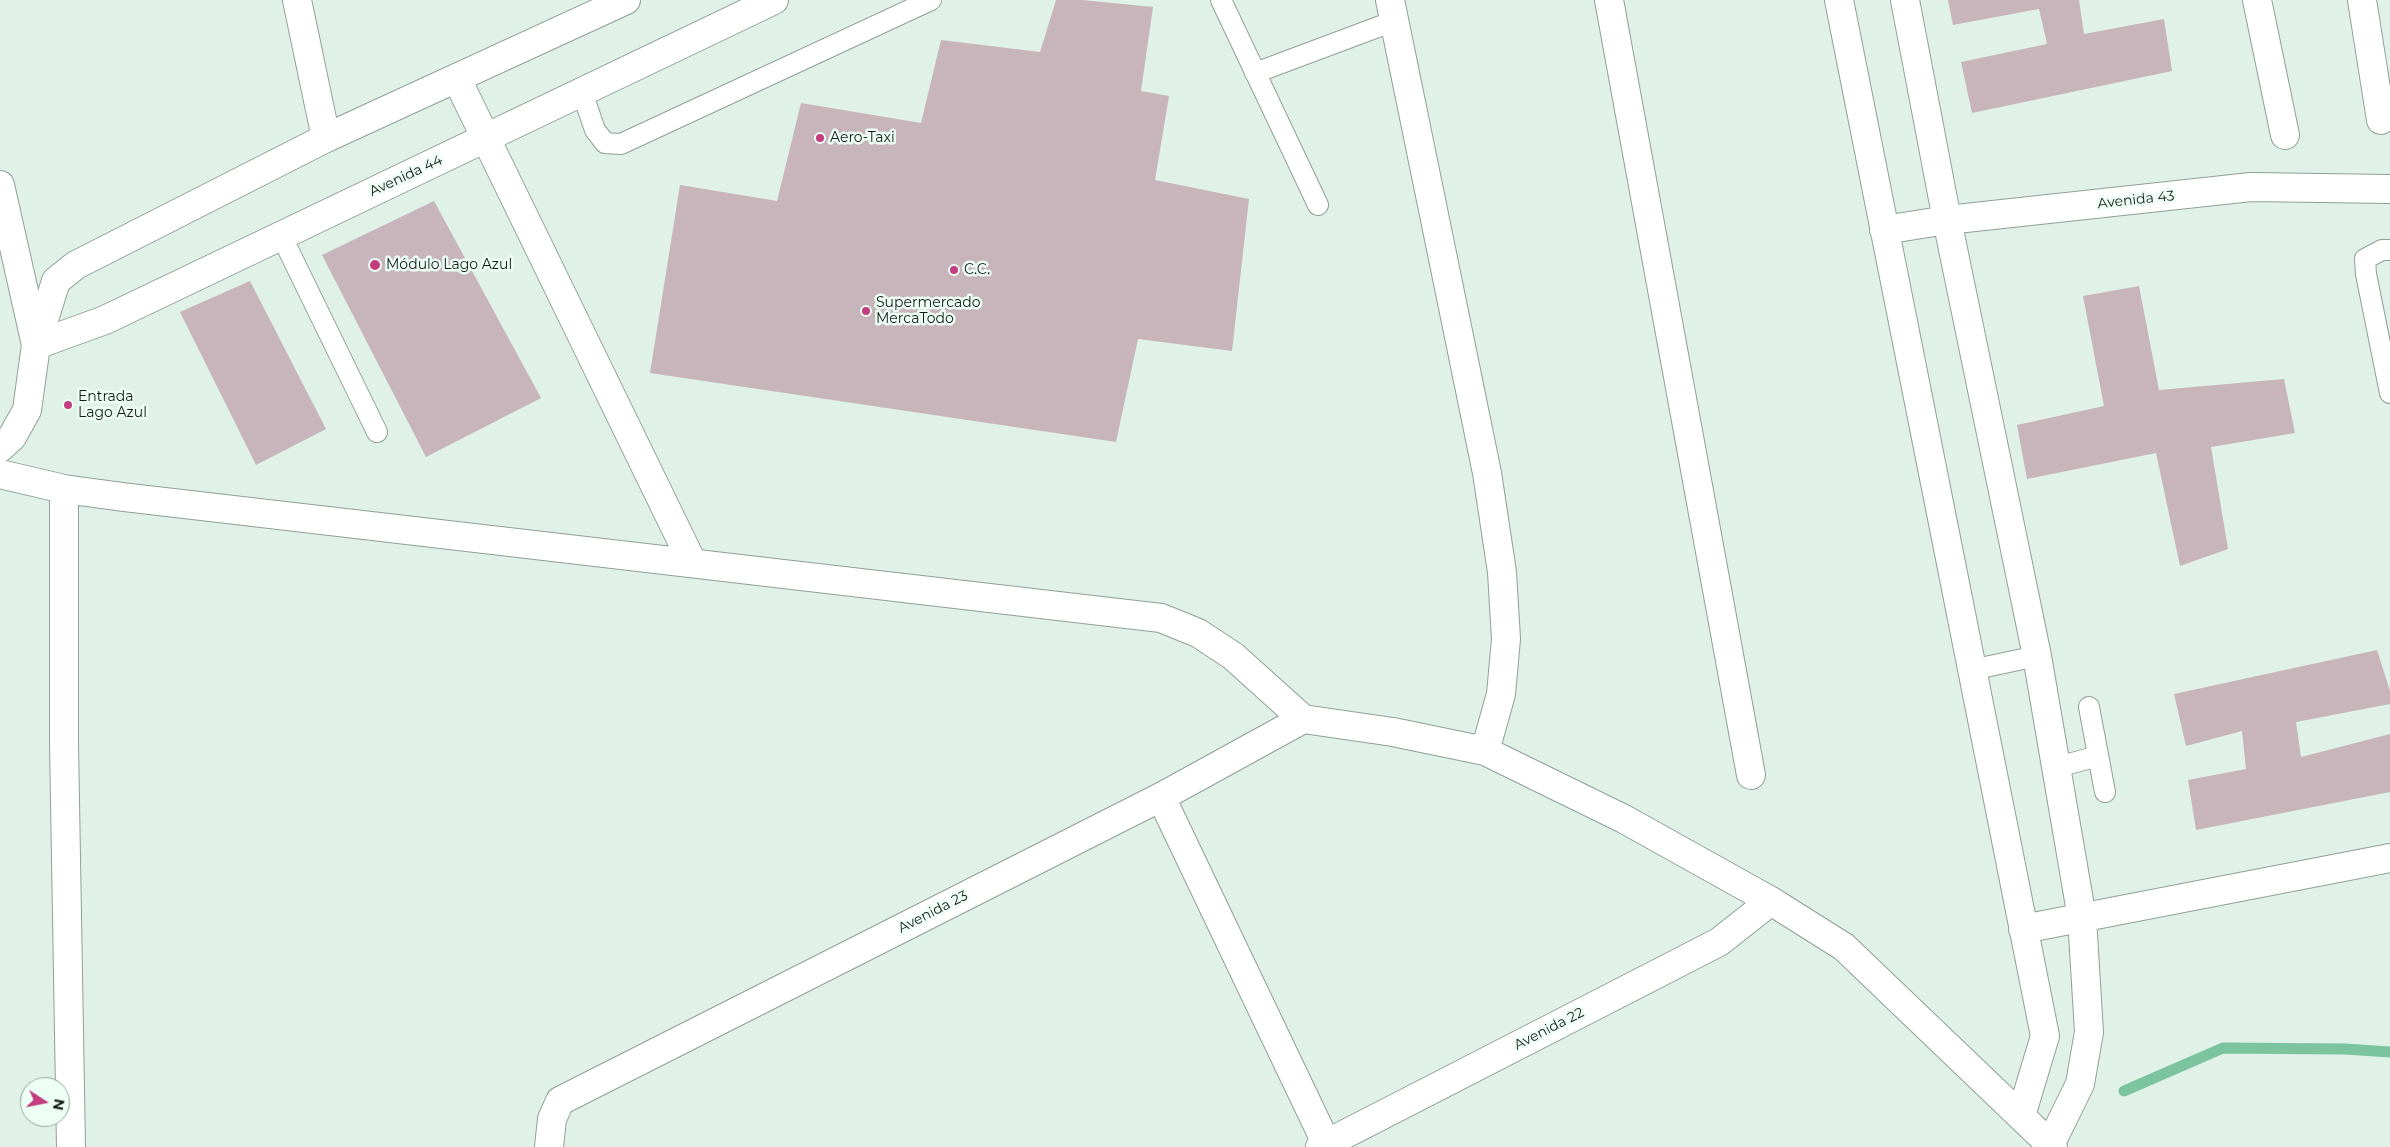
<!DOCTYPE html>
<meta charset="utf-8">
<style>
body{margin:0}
#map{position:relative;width:2390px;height:1147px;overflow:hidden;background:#e0f1e8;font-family:Montserrat,sans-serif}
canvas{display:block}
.north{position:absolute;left:20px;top:1077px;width:50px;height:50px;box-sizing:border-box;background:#edfff5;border:1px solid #97a49d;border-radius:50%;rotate:101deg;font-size:14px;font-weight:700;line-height:20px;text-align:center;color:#161c19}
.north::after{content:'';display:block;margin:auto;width:18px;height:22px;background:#c43e7f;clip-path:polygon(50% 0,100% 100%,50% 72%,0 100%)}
</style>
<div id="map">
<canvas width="2390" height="1147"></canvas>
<div class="north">N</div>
</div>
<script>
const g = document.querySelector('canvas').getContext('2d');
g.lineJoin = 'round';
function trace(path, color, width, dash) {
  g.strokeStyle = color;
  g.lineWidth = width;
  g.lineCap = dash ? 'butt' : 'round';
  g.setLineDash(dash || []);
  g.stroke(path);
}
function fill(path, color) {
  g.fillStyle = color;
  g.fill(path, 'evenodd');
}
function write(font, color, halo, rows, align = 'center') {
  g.font = font + ' Montserrat,sans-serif';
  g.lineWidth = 5;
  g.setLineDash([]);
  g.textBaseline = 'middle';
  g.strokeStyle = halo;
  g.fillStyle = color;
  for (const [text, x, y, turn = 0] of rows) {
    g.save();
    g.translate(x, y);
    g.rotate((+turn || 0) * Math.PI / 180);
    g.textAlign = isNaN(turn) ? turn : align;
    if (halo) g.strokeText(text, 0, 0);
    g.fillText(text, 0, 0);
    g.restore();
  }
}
trace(new Path2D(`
 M2124 1091 2223 1048 2345 1049 2390 1052`), '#7cc3a0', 11);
fill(new Path2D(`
 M1056 0H1082L1153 7 1141 91 1169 96 1155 180 1249 199 1232 351 1138 339 1116 442 650 373 680 185 777 201 801 103 921 123 941 40 1040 52Z
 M1948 0H2079L2084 34 2164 19 2172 71 1972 113 1961 62 2047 44 2039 9 1953 25Z
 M434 201 541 398 426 457 322 255Z
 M250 281 326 429 256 465 180 312Z
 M2139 286 2159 390 2284 379 2295 433 2211 447 2228 549 2180 566 2156 453 2027 479 2017 425 2104 406 2083 296Z
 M2377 650 2390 691V704L2296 722 2301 757 2390 734V792L2196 830 2188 780 2246 769 2242 731 2186 746 2174 694Z`), '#c7b5bb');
const service = new Path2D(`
 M1221 0 1318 205
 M1255 73 1394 21
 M582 92 595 130 605 143 621 144 931 0
 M281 235 377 432
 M2390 250H2382L2365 259 2366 274 2390 393
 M1971 670 2037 656
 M2089 707 2105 792
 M2054 768 2098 756`);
const minor = new Path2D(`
 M297 0 326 138
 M1390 0 1487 473 1502 572 1506 639 1501 694 1485 751
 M1609 0 1751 775
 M1839 0 2045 1036 2021 1116
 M1905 0 1947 220 2037 656 2082 918 2089 1032 2080 1084 2050 1145
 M2257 0 2285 135
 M2362 0 2381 120
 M457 79 692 562
 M0 185 36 345
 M1884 230 1947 220 2251 187 2390 189
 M0 474 64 489 123 497 1161 618 1198 633 1233 656 1303 719 1393 732 1485 751 1624 819 1771 901 1844 947 2053 1147
 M64 489V743L71 1147
 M1161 797 1328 1147
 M2023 929 2390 858
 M549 1147 552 1119 560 1101 1161 797 1303 719
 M1320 1147 1719 942 1771 901`);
const tertiary = new Path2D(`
 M36 345 105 320 774 0
 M0 448 12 437 27 410 36 345 56 281 76 265 326 138 626 0`);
trace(service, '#90a097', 22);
trace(minor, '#90a097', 30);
trace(tertiary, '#90a097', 30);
trace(service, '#fff', 20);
trace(minor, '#fff', 28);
trace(tertiary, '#fff', 28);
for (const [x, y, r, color] of [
 [820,138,5,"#c43e7f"],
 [375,265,6,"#c43e7f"],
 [954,270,5,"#c43e7f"],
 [866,311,5,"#c43e7f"],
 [68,405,5,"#c43e7f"]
]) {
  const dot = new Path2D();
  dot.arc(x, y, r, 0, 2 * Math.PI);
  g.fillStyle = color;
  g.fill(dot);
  trace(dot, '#edfff5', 2);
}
write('14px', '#161c19', '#edfff5', [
 ["Aero-Taxi",830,138],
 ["Módulo Lago Azul",386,265],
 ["C.C.",964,270],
 ["Supermercado",876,303],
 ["MercaTodo",876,319],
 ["Entrada",78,397],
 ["Lago Azul",78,413]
], 'left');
write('14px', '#161c19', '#edfff5', [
 ["Avenida 44",406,176,-25],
 ["Avenida 43",2136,200,-6],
 ["Avenida 23",933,912,-27],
 ["Avenida 22",1549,1029,-27]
]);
</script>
